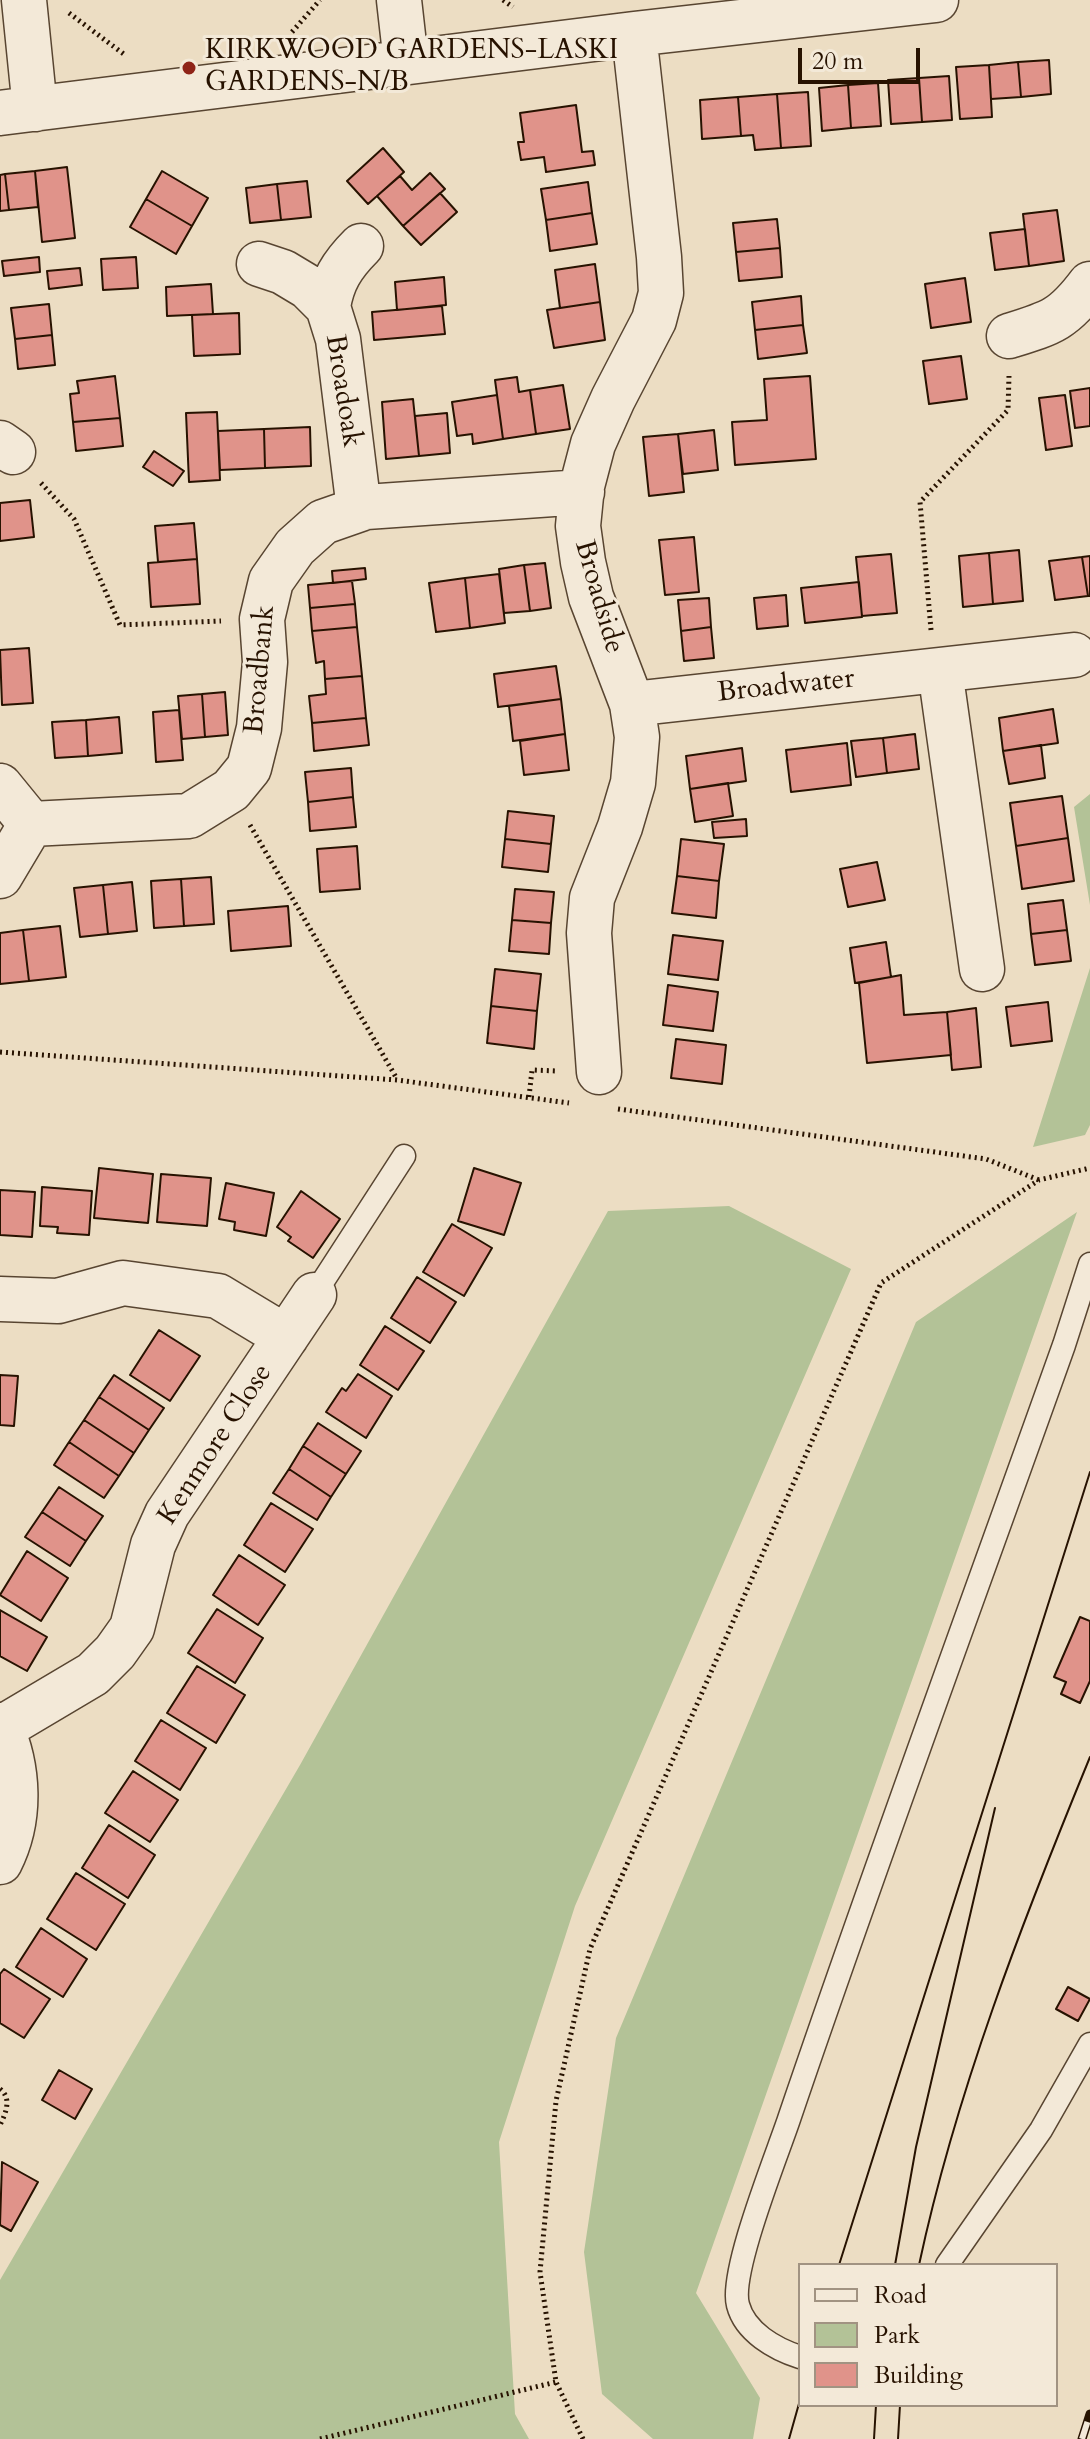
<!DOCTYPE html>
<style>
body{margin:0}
#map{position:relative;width:1090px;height:2439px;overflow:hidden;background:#ecddc3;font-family:Cardo,serif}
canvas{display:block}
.legend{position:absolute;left:798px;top:2263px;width:260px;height:144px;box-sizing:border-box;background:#f3e9d8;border:2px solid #a19382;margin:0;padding:10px 14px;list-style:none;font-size:24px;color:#271200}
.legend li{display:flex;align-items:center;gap:16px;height:40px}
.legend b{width:40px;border:2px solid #a19382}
.scale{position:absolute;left:798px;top:48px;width:122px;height:36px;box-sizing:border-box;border:4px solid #271200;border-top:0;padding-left:10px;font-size:24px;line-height:28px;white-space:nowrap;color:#271200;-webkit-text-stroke:6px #f3e9d8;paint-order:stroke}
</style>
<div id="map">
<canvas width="1090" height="2439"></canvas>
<ul class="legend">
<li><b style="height:10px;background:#f3e9d8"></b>Road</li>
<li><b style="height:22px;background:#b3c297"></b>Park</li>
<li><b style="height:22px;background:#e0938a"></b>Building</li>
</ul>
<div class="scale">20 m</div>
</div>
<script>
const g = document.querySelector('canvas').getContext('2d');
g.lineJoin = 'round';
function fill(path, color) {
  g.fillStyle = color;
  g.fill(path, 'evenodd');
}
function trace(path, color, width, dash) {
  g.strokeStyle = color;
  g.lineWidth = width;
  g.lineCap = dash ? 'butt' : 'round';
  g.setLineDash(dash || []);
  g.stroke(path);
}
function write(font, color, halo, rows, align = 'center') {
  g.font = font + ' Cardo,serif';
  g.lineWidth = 6;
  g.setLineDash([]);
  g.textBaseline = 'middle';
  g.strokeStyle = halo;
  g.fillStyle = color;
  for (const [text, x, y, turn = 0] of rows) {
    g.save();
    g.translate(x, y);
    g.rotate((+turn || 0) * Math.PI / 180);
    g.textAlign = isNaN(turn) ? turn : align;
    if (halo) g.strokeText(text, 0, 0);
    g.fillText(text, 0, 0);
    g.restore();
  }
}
fill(new Path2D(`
 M1090 794V905L1074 807Z
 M1090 968V1125L1085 1135 1033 1147Z
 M729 1206 851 1269 575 1906 499 2142 515 2414 529 2439H0V2280L300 1765 608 1211Z
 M1077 1212 696 2293 760 2398 753 2439H653L602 2394 584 2252 616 2038 916 1322Z`), '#b3c297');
const building = new Path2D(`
 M1049 60 1051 94 1021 97 1018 62Z
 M1018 62 1021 97 991 99 989 65Z
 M989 65 992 117 960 119 956 67Z
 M949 76 952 120 922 122 919 78Z
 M919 78 922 122 891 124 888 80Z
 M878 83 881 126 851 128 848 85Z
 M848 85 851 128 822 131 819 88Z
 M808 92 811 146 781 148 777 94Z
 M777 94 781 148 755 150 753 135 741 136 738 97Z
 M738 97 741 136 702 139 700 100Z
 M576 105 582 152 593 151 595 165 546 172 544 157 521 160 518 142H524L520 113Z
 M383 148 404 172 368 204 347 181Z
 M67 167 75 238 42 242 35 171Z
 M35 171 38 207 9 210 5 174Z
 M162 171 208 198 192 226 146 199Z
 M430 173 445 189 403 226 377 196 400 176 412 190Z
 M5 174 9 210 0 211V175Z
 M307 181 311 217 281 220 277 184Z
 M588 182 592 213 546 220 541 189Z
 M277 184 281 220 250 223 246 188Z
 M440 193 457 212 421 245 403 226Z
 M146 199 192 226 176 254 130 227Z
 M1057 210 1064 261 1029 266 1023 214Z
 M592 213 597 244 550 251 546 220Z
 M777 219 780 248 736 252 733 223Z
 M1025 229 1029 266 995 270 990 233Z
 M780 248 782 277 739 281 736 252Z
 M39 257 40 272 4 276 2 261Z
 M136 257 138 288 103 290 101 259Z
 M595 264 600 302 560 308 555 270Z
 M80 268 82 285 49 289 47 271Z
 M444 277 446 305 397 310 395 282Z
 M965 278 971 322 931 328 925 284Z
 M211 284 213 314 167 316 166 287Z
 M801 296 803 325 755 330 752 302Z
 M600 302 605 340 554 348 547 310Z
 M49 304 52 335 15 339 11 308Z
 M442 306 445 334 374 340 372 312Z
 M239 313 240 354 194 356 192 315Z
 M803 325 807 353 758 359 755 330Z
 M52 335 55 365 18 369 15 339Z
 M961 356 967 399 929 404 923 361Z
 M115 376 120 418 73 422 70 394 79 393 77 381Z
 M810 376 816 459 735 465 732 422 767 420 764 379Z
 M517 377 519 392 530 390 536 434 503 439 495 380Z
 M563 385 570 429 536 434 530 390Z
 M1090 388V426L1075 428 1070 391Z
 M497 395 503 439 473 444 472 434 457 436 452 402Z
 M1065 395 1072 446 1046 450 1039 398Z
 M413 399 419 456 386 459 382 402Z
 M217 412 220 480 189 482 186 413Z
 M447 413 450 453 419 456 415 416Z
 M120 418 123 446 76 451 73 422Z
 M310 427 311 466 265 468 264 429Z
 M264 429 265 468 220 470 218 431Z
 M714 430 718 470 683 474 678 434Z
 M678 434 684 492 649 496 643 437Z
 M154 451 184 471 173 486 143 467Z
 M30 500 34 537 0 541V503Z
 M194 523 197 559 158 562 155 526Z
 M694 537 699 592 665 595 659 540Z
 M1019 550 1023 601 993 604 989 553Z
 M989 553 993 604 963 607 959 556Z
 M891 554 897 613 862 616 856 557Z
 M1090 556V596H1088L1082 557Z
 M1082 557 1088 596 1055 600 1049 561Z
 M197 559 200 604 151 607 148 563Z
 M545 563 551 608 530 611 524 565Z
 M524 565 530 611 504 613 499 569Z
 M365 568 366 579 333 583 332 571Z
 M499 574 505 623 470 628 465 578Z
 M465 578 470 628 436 632 429 583Z
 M352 581 355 604 310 608 308 585Z
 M859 582 862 617 805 623 801 588Z
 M786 595 788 626 757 629 754 598Z
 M709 598 711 627 681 631 678 600Z
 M355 604 357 627 312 631 310 608Z
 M357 627 362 676 325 679 324 661 316 663 312 631Z
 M711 627 714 658 684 661 681 631Z
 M29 648 33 703 2 705 0 650Z
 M556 666 561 699 498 707 494 674Z
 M362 676 366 718 312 723 309 696 326 694 325 679Z
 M225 692 228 735 205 737 202 694Z
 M202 694 205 737 182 739 178 696Z
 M561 699 565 734 513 741 509 706Z
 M1053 709 1058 743 1003 751 999 718Z
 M179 710 183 760 156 762 153 712Z
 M119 717 122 753 88 756 86 720Z
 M366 718 369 745 314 751 312 723Z
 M86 720 88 756 55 758 52 722Z
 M565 734 569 770 524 775 520 741Z
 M915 734 919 769 887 773 883 738Z
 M883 738 887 773 856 777 851 741Z
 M847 743 851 785 791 792 786 750Z
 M1041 745 1045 778 1009 784 1003 751Z
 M742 748 746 781 690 789 686 756Z
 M351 768 353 797 308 802 305 772Z
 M728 783 733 816 695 822 690 789Z
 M1062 796 1068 838 1016 846 1010 803Z
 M353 797 356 827 310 831 308 802Z
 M508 811 554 816 551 844 505 839Z
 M746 819 747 836 714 838 712 822Z
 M1068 838 1074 881 1022 889 1016 846Z
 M505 839 551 844 548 872 502 867Z
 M681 839 724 844 719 881 677 876Z
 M357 846 360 889 320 892 317 849Z
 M877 862 885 900 848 907 840 869Z
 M677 876 719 881 716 918 672 913Z
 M211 877 214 924 184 926 181 879Z
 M181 879 184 926 154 928 151 881Z
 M132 882 137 931 108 934 103 885Z
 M103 885 108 934 80 937 74 888Z
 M515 889 554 892 551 923 512 920Z
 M1063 900 1067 930 1031 934 1028 904Z
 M288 906 291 946 231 951 228 911Z
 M512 920 551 923 549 954 509 951Z
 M60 926 66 977 29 981 23 930Z
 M23 930 29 981 0 984V933Z
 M1067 930 1071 961 1035 965 1031 934Z
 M673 935 723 941 718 980 668 974Z
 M886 942 891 977 855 983 850 948Z
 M495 969 541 974 537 1011 491 1006Z
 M901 975 904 1015 947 1012 951 1055 867 1063 859 983Z
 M668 985 718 992 713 1031 663 1025Z
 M1048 1002 1052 1041 1011 1046 1006 1007Z
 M491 1006 537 1011 534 1049 487 1043Z
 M976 1008 981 1067 952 1070 947 1012Z
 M676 1039 726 1045 722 1084 671 1078Z
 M99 1168 153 1174 148 1223 94 1218Z
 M474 1168 521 1183 504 1235 458 1221Z
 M161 1174 211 1178 207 1226 157 1222Z
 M226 1183 274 1193 266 1236 234 1230 235 1222 219 1219Z
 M42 1187 92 1191 89 1235 57 1233 58 1227 40 1226Z
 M0 1190 35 1192 32 1237 0 1235Z
 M301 1191 340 1219 313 1258 288 1241 291 1237 277 1227Z
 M452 1224 492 1248 464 1296 423 1272Z
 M417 1277 456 1302 430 1343 391 1318Z
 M385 1326 424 1351 398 1390 360 1365Z
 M159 1330 200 1356 170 1401 130 1375Z
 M358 1374 392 1396 366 1438 326 1412 342 1388 346 1391Z
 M0 1375 18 1376 14 1426 0 1425Z
 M114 1375 164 1408 149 1430 99 1397Z
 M99 1397 149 1430 134 1453 84 1420Z
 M84 1420 134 1453 119 1476 69 1442Z
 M318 1423 361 1451 346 1474 303 1446Z
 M69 1442 119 1476 104 1498 54 1465Z
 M303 1446 346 1474 331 1497 289 1469Z
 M289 1469 331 1497 317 1520 273 1493Z
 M59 1487 103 1516 86 1541 42 1512Z
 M271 1503 313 1529 285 1572 244 1545Z
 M42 1512 86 1541 70 1566 25 1537Z
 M27 1551 68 1578 41 1621 0 1595Z
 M239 1555 285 1585 258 1625 213 1595Z
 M217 1609 263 1638 235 1683 188 1653Z
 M0 1610 47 1637 27 1671 0 1656Z
 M1080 1617 1090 1621V1681L1080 1703 1061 1694 1066 1682 1054 1677Z
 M197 1666 245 1695 216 1743 167 1713Z
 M161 1720 206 1748 180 1790 135 1761Z
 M133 1771 178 1800 150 1842 105 1813Z
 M109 1825 155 1855 128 1898 82 1868Z
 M76 1873 125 1904 96 1950 47 1919Z
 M41 1928 87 1959 63 1997 16 1967Z
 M4 1969 50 1999 24 2038 0 2023V1974Z
 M1068 1987 1090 1999 1078 2021 1056 2009Z
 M59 2070 92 2089 75 2119 42 2100Z
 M2 2162 38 2182 11 2231 0 2225Z`);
fill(building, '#e0938a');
trace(building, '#271200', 2);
const service = new Path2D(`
 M314 1295 404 1156
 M947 2265 1041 2130 1090 2044
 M800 2357C775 2349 745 2332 738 2305 729 2273 777 2155 789 2119 877 1860 972 1603 1064 1345L1090 1264`);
const minor = new Path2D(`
 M24 0 35 109
 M399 0 406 62
 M0 113 634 34 936 0
 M259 264 283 272 308 287 328 307 338 339 359 509
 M328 307C332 281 342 265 361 246
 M1009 336C1051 323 1063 320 1090 284
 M0 443 13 452
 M940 670 982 969
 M632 704 1074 655
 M0 786 31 824
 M31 824 189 816 231 790 249 768 259 728 265 662 262 619 271 581 295 547 323 522 366 507 582 492
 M0 876 31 824
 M599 1072 589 933 592 898 620 827 633 783 637 737 632 704 591 597 583 562 578 526 582 486 593 444 613 399 654 320 661 293 659 257 634 34
 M0 1299 58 1301 123 1283 218 1296 286 1337
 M0 1725C19 1767 22 1819 0 1862
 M2 1728 93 1674 115 1652 132 1628 153 1545 167 1514 314 1295`);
trace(service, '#584531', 25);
trace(minor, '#584531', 47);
trace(new Path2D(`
 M503 0 513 7
 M69 13 125 55
 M292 32 320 0
 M41 483 74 519 120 625 221 621
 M931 630 920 502 1008 410 1009 376
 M250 825 397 1079
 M0 1052 397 1080 569 1103
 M529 1097 532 1070 558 1071
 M618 1109 986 1159 1039 1180
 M0 2089C12 2098 6 2113 0 2125
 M320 2439 556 2382
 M583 2439 556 2382 540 2272 556 2101 590 1949 881 1283 1039 1180 1090 1168`), '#271200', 5, [2, 4]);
trace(service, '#f3e9d8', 22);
trace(minor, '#f3e9d8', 44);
trace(new Path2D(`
 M839 2265 1090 1472
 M895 2265 916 2147 995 1808
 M919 2265C956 2092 1023 1920 1090 1757
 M789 2439 800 2400
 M874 2439 876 2405
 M898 2439 900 2405`), '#271200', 2);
const rail = new Path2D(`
 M1082 2439 1090 2414`);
trace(rail, '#271200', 9);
trace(rail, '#f3e9d8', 6, [18]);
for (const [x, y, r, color] of [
 [189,68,8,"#8f2418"]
]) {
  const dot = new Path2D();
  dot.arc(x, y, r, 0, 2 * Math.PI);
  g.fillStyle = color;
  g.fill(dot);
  trace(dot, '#f3e9d8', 3);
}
write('28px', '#271200', '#f3e9d8', [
 ["KIRKWOOD GARDENS-LASKI",205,52],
 ["GARDENS-N/B",205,84]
], 'left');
write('28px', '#271200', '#f3e9d8', [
 ["Broadoak",342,391,81],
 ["Broadside",598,597,74],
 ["Broadbank",261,670,-85],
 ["Broadwater",786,687,-6],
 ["Kenmore Close",216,1445,-57]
]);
</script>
